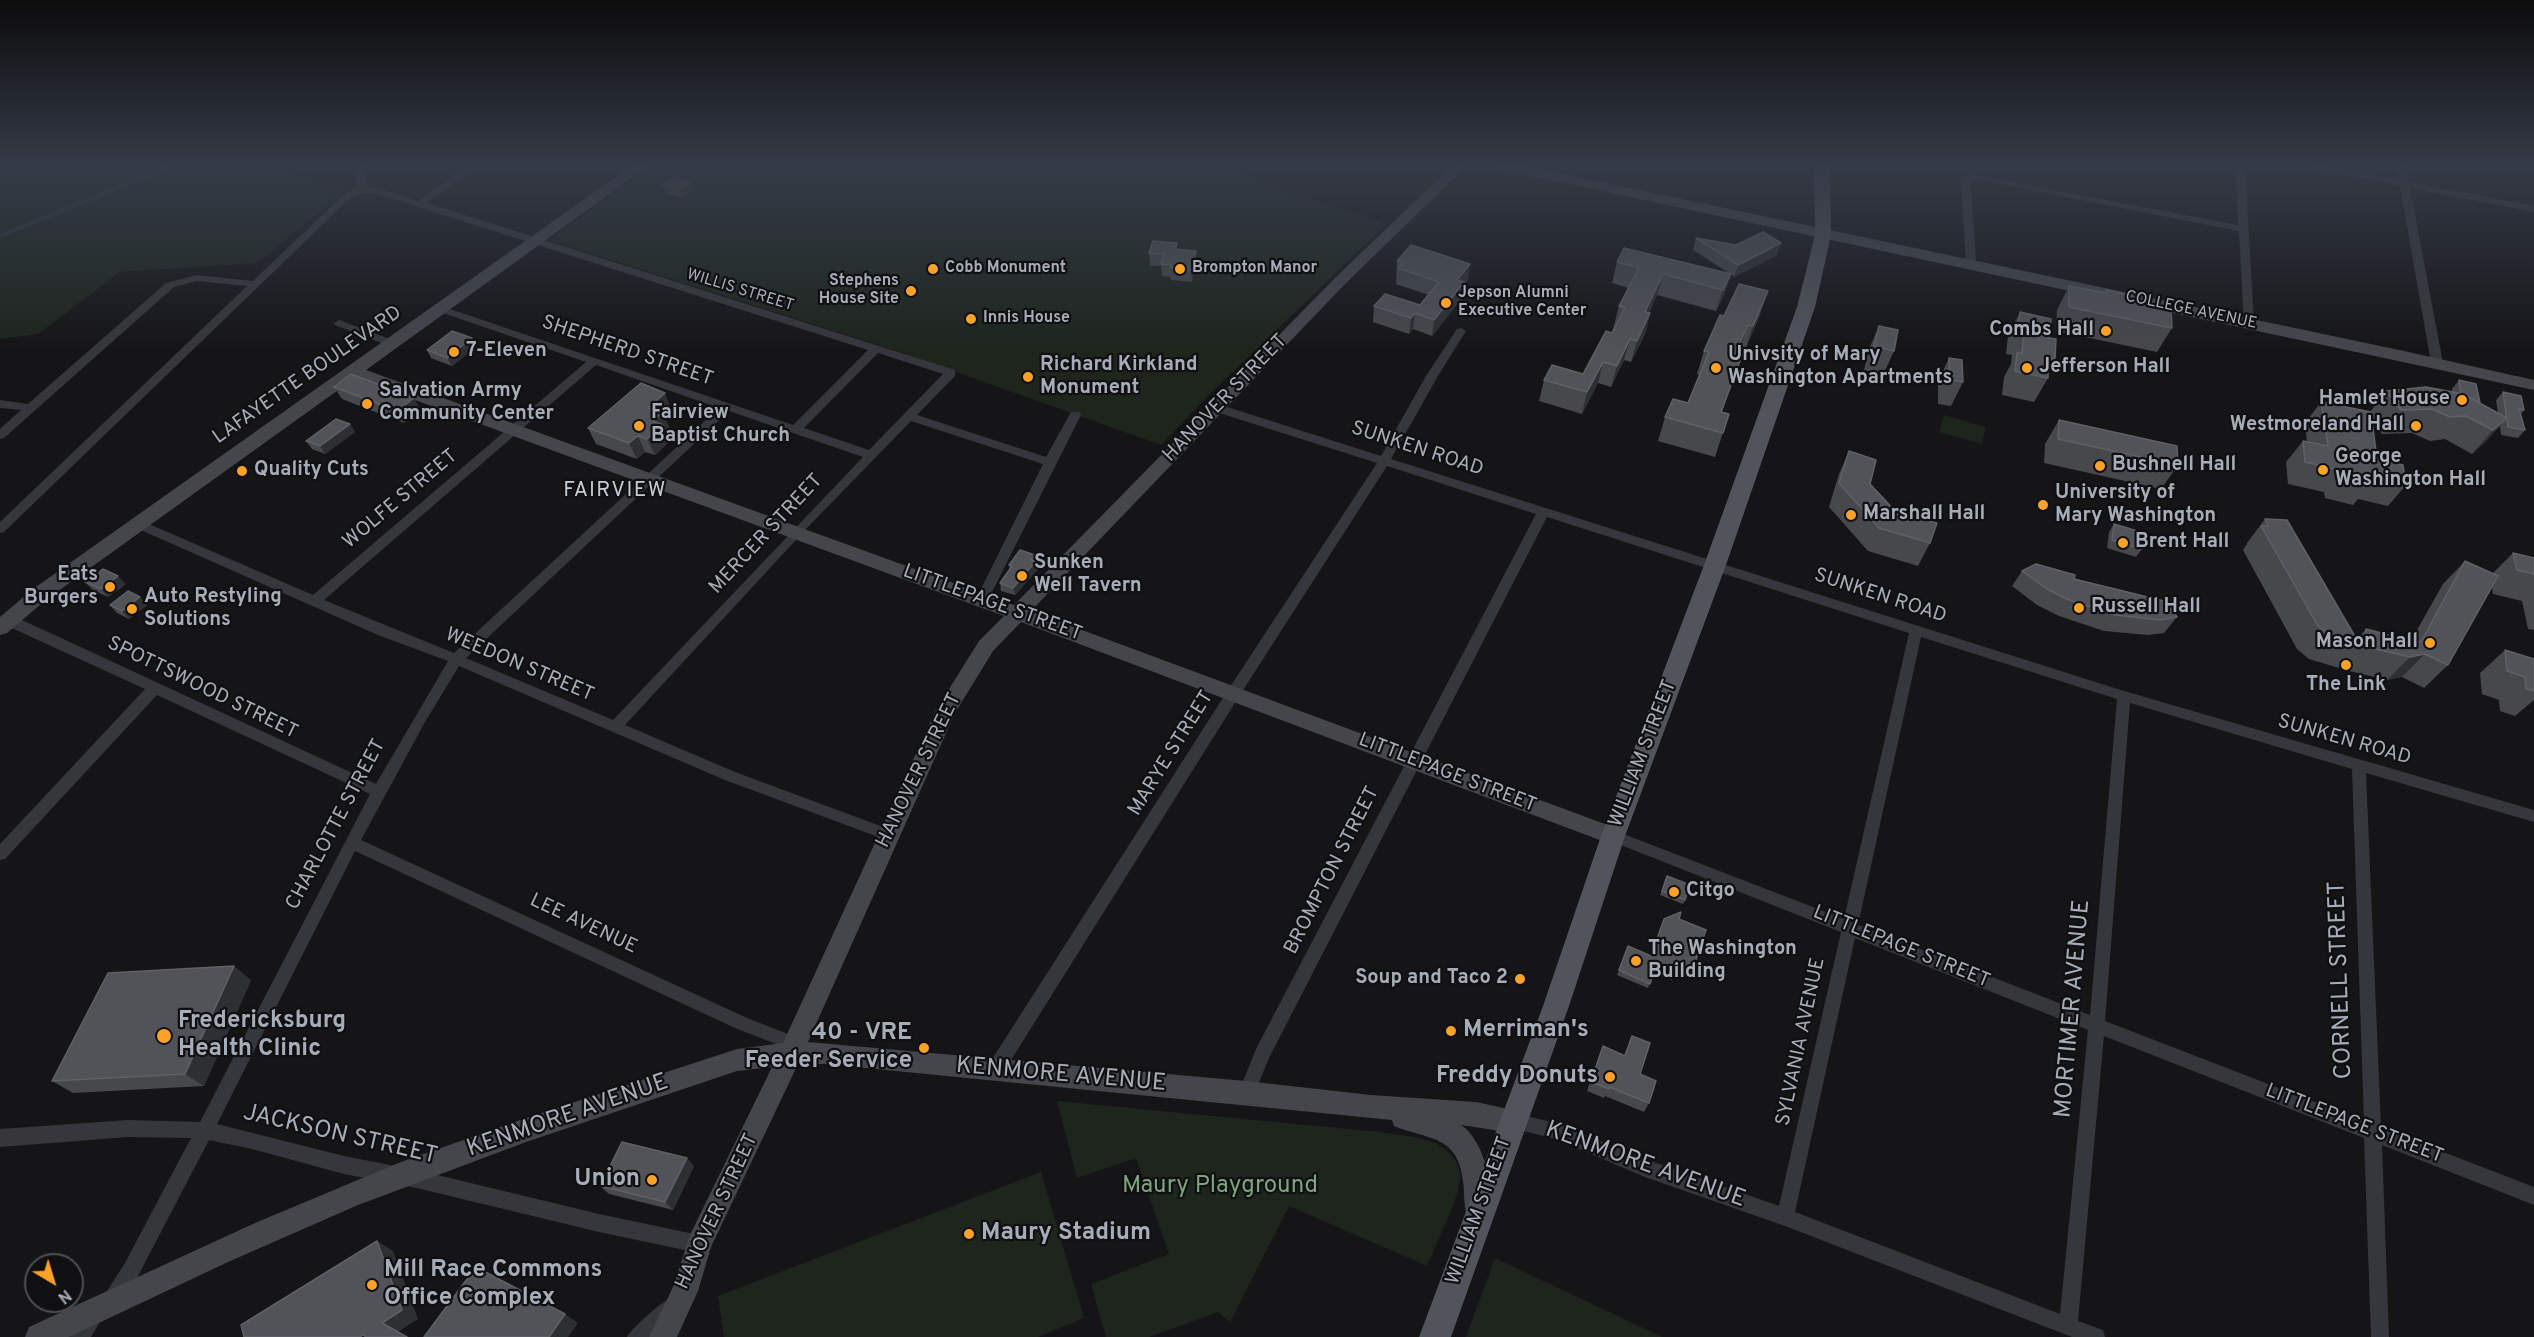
<!DOCTYPE html>
<style>
body{margin:0}
#map{position:relative;width:2534px;height:1337px;overflow:hidden;background:#151517;font-family:Overpass,sans-serif}
canvas{display:block}
.north{position:absolute;left:24px;top:1253px;width:60px;height:60px;box-sizing:border-box;background:#101012;border:2px solid #4c4f54;border-radius:50%;rotate:142deg;font-size:16px;font-weight:700;line-height:24px;text-align:center;color:#a6adb8}
.north::after{content:'';display:block;margin:auto;width:21px;height:27px;background:#fca227;clip-path:polygon(50% 0,100% 100%,50% 72%,0 100%)}
</style>
<div id="map">
<canvas width="2534" height="1337"></canvas>
<div class="north">N</div>
</div>
<script>
const g = document.querySelector('canvas').getContext('2d');
g.lineJoin = 'round';
function fill(path, color) {
  g.fillStyle = color;
  g.fill(path, 'evenodd');
}
function trace(path, color, width, dash) {
  g.strokeStyle = color;
  g.lineWidth = width;
  g.lineCap = dash ? 'butt' : 'round';
  g.setLineDash(dash || []);
  g.stroke(path);
}
function write(font, color, halo, rows, align = 'center') {
  g.font = font + ' Overpass,sans-serif';
  g.lineWidth = 4.5;
  g.setLineDash([]);
  g.textBaseline = 'middle';
  g.strokeStyle = halo;
  g.fillStyle = color;
  for (const [text, x, y, turn = 0] of rows) {
    g.save();
    g.translate(x, y);
    g.rotate((+turn || 0) * Math.PI / 180);
    g.textAlign = isNaN(turn) ? turn : align;
    if (halo) g.strokeText(text, 0, 0);
    g.fillText(text, 0, 0);
    g.restore();
  }
}
fill(new Path2D(`
 M291 164 284 172 347 190 257 263 120 272 38 334 0 339V165Z
 M652 164H1212L1386 224 1204 400 1161 445 897 351 549 240Z
 M1944 415 1986 427 1982 444 1939 432Z
 M1057 1101 1379 1132C1398 1135 1417 1136 1435 1143 1445 1147 1460 1161 1460 1174 1461 1198 1436 1242 1427 1266L1289 1206 1230 1322 1218 1312 1149 1337H1106L1091 1284 1169 1254 1136 1158 1077 1178Z
 M1041 1172 1084 1318 1038 1337H724L718 1296Z
 M1495 1258 1662 1337H1466Z`), '#1d251d');
trace(new Path2D(`
 M0 236 161 170 169 164`), '#2a353c', 4);
fill(new Path2D(`
 M361 164H370L365 172 368 188H378L418 201 471 164H482L427 203 955 370V376L917 415 1046 457 1071 412H1079L1081 415 986 604H976L975 601 1043 464 911 421 807 528 625 725 735 772 894 831 896 835 894 839 889 841 725 780 459 666 425 722 361 840 747 1018 788 1034 798 1053 796 1059 790 1061 784 1059 776 1044 735 1028 355 851 217 1124 344 1156 421 1171 599 1214 699 1235 705 1238 708 1244 705 1250 699 1253 599 1232 421 1189 344 1174 252 1149 209 1140 138 1276 118 1306 111 1308 104 1306 102 1299 125 1263 191 1138 128 1137 0 1147V1129L128 1120 200 1122 370 794 157 695 5 859 0 860V844L145 689 3 624 1 620 3 616H13L59 637 376 784 448 661 378 635 134 527 132 524 134 521H142L313 595 586 362 437 311V307L441 306 793 425 868 350 377 194H358L346 202 4 532 0 533V522L247 286 197 281 174 287 4 438 0 439V429L21 410 0 408V400L28 404 166 283 197 275 253 281 340 198 353 189 358 188 355 172ZM878 353 943 374 869 450 804 428ZM596 365 719 408 454 653 324 600ZM729 411 863 457 613 720 466 658Z
 M2235 164H2245L2254 323 2253 325H2245L2244 323 2239 231 1974 179 1971 182 1976 263 1971 266 1966 263 1961 181 1969 174 2238 225Z
 M2295 164H2316L2399 180 2396 164H2406L2409 182 2534 206V212L2410 188 2443 363 2441 365H2433L2431 363 2400 186Z
 M339 320 395 341 396 343 395 345H387L335 325 334 323Z
 M1461 328 1466 331 1438 376 1391 459 2124 691 2534 810V822L2366 773 2381 1128 2534 1187V1205L2382 1145 2389 1337H2371L2364 1138 2104 1036 2078 1321 2103 1330 2105 1337H2072L1785 1226 1645 1177 1556 1139 1507 1127 1504 1121 1507 1115 1513 1113 1556 1123 1645 1159 1779 1206 1841 932 1608 840 1606 836 1608 832 1613 830 1844 919 1909 633 1547 517 1269 1058 1252 1099 1246 1101 1240 1099 1238 1093 1257 1047 1536 514 1387 466 1238 698 1001 1076 995 1078 989 1076 987 1070 989 1064 1228 690 1377 463 1213 411V405H1221L1381 456 1426 376 1457 329ZM1921 637 2117 699 2090 1015 1858 925ZM2130 703 2352 769 2364 1121 2105 1021ZM1855 938 2088 1030 2060 1314 1795 1212Z
 M669 1299 676 1301 678 1308C674 1317 662 1334 652 1337 645 1337 634 1337 627 1337 630 1330 661 1302 669 1299Z
 M94 1308 101 1310 103 1317 91 1337H70L87 1310Z`), '#36373c');
fill(new Path2D(`
 M634 164H651L366 370 1014 605 1337 276 1454 164H1469L1347 282 1031 611 1621 830 1624 836 1621 842 1613 845 1605 842 1021 622 993 651 955 713 808 1042 1246 1081 1371 1095 1476 1102 1522 1112 1525 1121 1522 1130 1513 1133 1461 1125C1485 1140 1498 1197 1487 1222L1478 1226 1469 1222C1463 1209 1465 1195 1463 1181 1458 1135 1429 1140 1394 1126L1392 1120 825 1064H798L711 1247 698 1291 677 1337H649L673 1287 690 1235 772 1067 737 1071 526 1142 358 1205 228 1262 69 1337H25L29 1327 255 1223 401 1162 526 1118 737 1049 783 1043 936 710 979 641 1004 616 355 378 47 599 7 633 0 635V617L33 589Z
 M1488 164H1516L2404 351 2534 380V390L1625 196 1495 168Z`), '#44464c');
fill(new Path2D(`
 M1814 164H1830L1831 235 1815 307 1726 565 1625 836 1569 1006 1451 1337H1419L1543 1006 1601 836 1704 565 1797 307 1815 235Z`), '#51545b');
fill(new Path2D(`
 M663 185 693 190 682 198 666 193Z
 M1696 238 1777 255 1734 277 1731 274 1724 295 1716 311 1657 295 1649 313H1650L1645 334 1631 362 1624 360 1611 387 1598 383 1582 414 1539 401 1544 380 1583 374 1612 333 1619 306 1629 288 1612 283 1617 262 1729 273 1693 250Z
 M1177 243V250L1197 263 1192 282 1171 280 1170 277 1162 276 1161 266H1150L1149 253Z
 M1397 261 1468 280 1464 285 1462 298 1432 336 1413 329 1409 334 1373 322 1374 306 1420 305 1429 295 1396 284Z
 M2069 286 2104 293 2106 290 2134 299 2172 328 2157 352 2056 331 2057 310Z
 M2020 312 2049 338 2055 360 2048 374V378L2034 402 2002 395 2004 377 2011 364 2012 355 2006 354 2008 336Z
 M1760 315 1745 350 1740 348 1737 357 1741 358 1722 412 1729 414 1715 457 1658 441 1665 417 1688 403 1699 375 1697 374 1704 351 1724 316Z
 M1879 326 1894 351 1883 375 1864 370 1869 349Z
 M477 346 452 366 431 358 427 350Z
 M1949 358 1963 382 1951 406 1938 404V382Z
 M2459 380 2480 403 2498 413 2496 400 2503 392 2524 410 2521 414 2525 430 2518 438 2501 435 2500 426 2486 441 2472 454 2445 439 2430 441 2412 433 2382 434 2372 422 2377 459 2406 485 2388 506 2358 499 2353 505 2325 498 2324 492 2288 484 2286 462 2303 441 2307 442 2305 423 2321 402 2370 412 2386 391 2452 392V389Z
 M334 387 421 410 404 423 342 399Z
 M671 409 664 416 670 429 666 432 670 441 655 455 645 452 637 459 596 444 588 428Z
 M2059 420 2178 465 2161 489 2044 463 2045 444Z
 M350 424 355 432 325 454 312 449 306 441Z
 M1849 451 1870 484 1897 513 1930 543 1918 566 1868 551 1829 507 1839 474Z
 M2265 519 2357 639 2366 629 2390 648 2408 646 2443 584 2465 561 2493 573 2513 553 2534 558V630L2528 629 2522 601 2493 594 2492 587 2448 665 2424 688 2402 677 2387 680 2341 669 2342 664 2339 668 2309 659 2297 649 2243 550 2247 544V543Z
 M2114 524 2142 549 2136 557 2107 548 2109 532Z
 M1035 555 1038 569 1015 595 1001 591 1000 583 1010 569 1009 565Z
 M2022 571 2074 579 2177 617 2164 633 2148 635 2104 631 2059 616 2037 605 2012 586Z
 M85 582 126 584 108 597 93 590Z
 M110 605H147L129 619 117 613Z
 M2505 650 2534 659V700L2515 716 2500 711 2499 700 2482 694 2480 673Z
 M1667 876 1685 900 1683 904 1660 895Z
 M1664 919H1679L1692 972 1690 976 1676 971 1672 980 1654 972 1648 988 1617 975 1628 946 1651 956Z
 M251 980 204 1086 73 1093 52 1081Z
 M1632 1036 1640 1074 1649 1103 1644 1112 1605 1096 1604 1098 1587 1091 1599 1056 1603 1046 1624 1055Z
 M694 1166 673 1210 609 1194 600 1186Z`), '#46484c');
fill(new Path2D(`
 M690 182 693 190 682 198 679 190Z
 M1781 243 1777 255 1734 277 1738 265Z
 M1196 251 1197 263 1192 282 1191 270Z
 M1470 264 1468 280 1464 285 1462 298 1432 336 1434 320 1457 280Z
 M1663 274 1657 295 1639 333 1645 312Z
 M1731 274 1724 295 1716 311 1723 290Z
 M1768 291 1760 315 1745 350 1753 326Z
 M1415 313 1413 329 1409 334 1411 318Z
 M1650 313 1645 334 1631 362 1637 341Z
 M1748 325 1740 348 1727 380 1734 356Z
 M472 338 477 346 452 366 447 358Z
 M1630 339 1624 360 1611 387 1617 366Z
 M1741 358 1733 382 1713 435 1721 412Z
 M1603 362 1598 383 1582 414 1587 392Z
 M665 393 671 409 664 416 670 429 666 432 670 441 655 455 647 439 648 408Z
 M414 398 421 410 404 423 397 411Z
 M2507 418 2486 441 2472 454 2493 430Z
 M350 424 355 432 325 454 320 446Z
 M638 436 645 452 637 459 629 443Z
 M1035 555 1038 569 1015 595 1013 588Z
 M118 576 126 584 108 597 101 589Z
 M140 597 147 605 129 619 122 611Z
 M2425 654 2402 677 2387 680 2410 657Z
 M234 966 251 980 204 1086 185 1074Z
 M687 1158 694 1166 673 1210 665 1202Z
 M377 1241 393 1251 418 1319 398 1332 382 1323Z
 M565 1314 578 1323 568 1337H549Z`), '#2e2f32');
const building = new Path2D(`
 M674 177 690 182 679 190 663 185Z
 M1763 232 1781 243 1738 265 1696 238 1736 245Z
 M1153 241 1177 243 1175 249 1196 251 1191 270 1170 268 1171 265 1161 264 1164 254 1149 253Z
 M1411 245 1470 264 1457 280 1464 282 1434 320 1415 313 1411 318 1374 306 1385 294 1420 305 1439 282 1398 268 1403 262 1397 261Z
 M1624 248 1731 274 1723 290 1663 274 1645 312 1650 313 1637 341 1630 339 1617 366 1603 362 1587 392 1544 380 1552 365 1583 374 1606 331 1612 333 1625 308 1619 306 1639 268 1617 262Z
 M1739 284 1768 291 1753 326 1748 325 1734 356 1741 358 1721 412 1729 414 1723 433 1665 417 1673 399 1688 403 1709 352 1704 351 1720 315 1724 316Z
 M2069 286 2106 293V290L2134 296V299L2171 307 2172 328 2069 307Z
 M2020 312 2051 319 2049 338 2056 339 2055 360 2048 358V378L2015 371 2017 353H2022L2024 331 2018 330Z
 M1879 326 1898 330 1894 351 1874 346Z
 M452 331 472 338 447 358 427 350Z
 M1949 358 1962 360 1963 382 1950 380Z
 M351 374 414 398 397 411 334 387Z
 M2459 380 2476 384 2480 403 2461 394Z
 M641 383 665 393 648 408 662 413 653 421 663 425 647 439 638 436 629 443 588 428Z
 M2426 387 2463 394 2507 418 2493 430 2466 416 2450 417 2432 409 2401 410 2386 391Z
 M2503 392 2521 396 2524 410 2519 409 2525 430 2508 427Z
 M2321 402 2371 412 2377 459 2403 465 2406 485 2371 477V484L2343 477 2342 471 2305 462 2303 441 2328 446Z
 M336 419 350 424 320 446 306 441Z
 M2059 420 2177 446 2178 465 2058 439Z
 M1849 451 1876 460 1870 484 1897 513 1937 523 1930 543 1879 528 1839 483Z
 M2265 519 2287 520 2360 645 2330 636 2318 626 2261 526H2269Z
 M2114 524 2144 533 2142 549 2112 540Z
 M1020 550 1035 555 1031 560 1036 561 1013 588 1000 583 1012 566 1009 565Z
 M2513 553 2534 558V574L2517 570Z
 M2465 561 2498 576 2448 665 2425 654 2410 657 2363 646 2366 629 2389 635 2390 648 2411 646 2422 640Z
 M2036 564 2075 575 2074 579 2168 602 2177 617 2160 620 2115 615 2069 600 2047 589 2022 571Z
 M103 569 118 576 101 589 85 582Z
 M128 591 140 597 122 611 110 605Z
 M2505 650 2534 659V691L2526 689 2525 677 2507 671Z
 M1667 876 1690 885 1685 900 1662 891Z
 M1681 912 1679 919 1706 930 1692 972 1678 966 1675 976 1655 968 1650 984 1619 970 1628 946 1651 956 1664 919Z
 M234 966 185 1074 52 1081 108 973Z
 M1632 1036 1650 1043 1640 1074 1656 1081 1649 1103 1609 1087V1089L1591 1082 1603 1046 1625 1056Z
 M622 1142 687 1158 665 1202 600 1186Z
 M377 1241 402 1310 382 1323 407 1337H366L363 1335 360 1337H244L241 1325Z
 M476 1267 565 1314 549 1337H424Z`);
fill(building, '#515358');
trace(building, '#5e6167', 1.5);
const sky = g.createLinearGradient(0, 0, 0, 352);
sky.addColorStop(0, '#0c0c0d');
sky.addColorStop(0.47, '#353b47');
sky.addColorStop(1, '#353b4700');
g.fillStyle = sky;
g.fillRect(0, 0, 2534, 352);
for (const [x, y, r, color] of [
 [933,269,6,"#fca227"],
 [1180,269,6,"#fca227"],
 [911,291,6,"#fca227"],
 [1446,303,6,"#fca227"],
 [971,319,6,"#fca227"],
 [2106,331,6,"#fca227"],
 [454,352,6,"#fca227"],
 [1716,368,6,"#fca227"],
 [2027,368,6,"#fca227"],
 [1028,377,6,"#fca227"],
 [2462,400,6,"#fca227"],
 [367,404,6,"#fca227"],
 [639,426,6,"#fca227"],
 [2416,426,6,"#fca227"],
 [2100,466,6,"#fca227"],
 [2323,470,6,"#fca227"],
 [242,471,6,"#fca227"],
 [2043,505,6,"#fca227"],
 [1851,515,6,"#fca227"],
 [2123,543,6,"#fca227"],
 [1022,576,6,"#fca227"],
 [110,587,6,"#fca227"],
 [2079,608,6,"#fca227"],
 [132,609,6,"#fca227"],
 [2430,643,6,"#fca227"],
 [2346,665,6,"#fca227"],
 [1674,892,6,"#fca227"],
 [1636,961,6,"#fca227"],
 [1520,979,6,"#fca227"],
 [1451,1031,6,"#fca227"],
 [164,1036,8,"#fca227"],
 [924,1048,6,"#fca227"],
 [1610,1077,6,"#fca227"],
 [652,1180,6,"#fca227"],
 [969,1234,6,"#fca227"],
 [372,1285,6,"#fca227"]
]) {
  const dot = new Path2D();
  dot.arc(x, y, r, 0, 2 * Math.PI);
  g.fillStyle = color;
  g.fill(dot);
  trace(dot, '#101012', 2);
}
write('bold 16px', '#a6adb8', '#101012', [
 ["Cobb Monument",945,269],
 ["Brompton Manor",1192,269],
 ["Stephens",899,282,"right"],
 ["House Site",899,300,"right"],
 ["Jepson Alumni",1458,294],
 ["Executive Center",1458,312],
 ["Innis House",983,319]
], 'left');
write('16px', '#a6adb8', '#101012', [
 ["WILLIS STREET",740,291,17],
 ["COLLEGE AVENUE",2191,311,12]
]);
write('bold 20px', '#a6adb8', '#101012', [
 ["Combs Hall",2094,331,"right"],
 ["7-Eleven",466,352],
 ["Univsity of Mary",1728,356],
 ["Washington Apartments",1728,379],
 ["Richard Kirkland",1040,366],
 ["Monument",1040,389],
 ["Jefferson Hall",2039,368],
 ["Salvation Army",379,392],
 ["Community Center",379,415],
 ["Hamlet House",2450,400,"right"],
 ["Fairview",651,414],
 ["Baptist Church",651,437],
 ["Westmoreland Hall",2404,426,"right"],
 ["George",2335,458],
 ["Washington Hall",2335,481],
 ["Bushnell Hall",2112,466],
 ["Quality Cuts",254,471],
 ["University of",2055,494],
 ["Mary Washington",2055,517],
 ["Marshall Hall",1863,515],
 ["Brent Hall",2135,543],
 ["Sunken",1034,564],
 ["Well Tavern",1034,587],
 ["Eats",98,576,"right"],
 ["Burgers",98,599,"right"],
 ["Auto Restyling",144,598],
 ["Solutions",144,621],
 ["Russell Hall",2091,608],
 ["Mason Hall",2418,643,"right"],
 ["The Link",2346,686,"center"],
 ["Citgo",1686,892],
 ["The Washington",1648,950],
 ["Building",1648,973],
 ["Soup and Taco 2",1508,979,"right"]
], 'left');
write('20px', '#a6adb8', '#101012', [
 ["SHEPHERD STREET",627,352,19],
 ["LAFAYETTE BOULEVARD",308,376,-35],
 ["HANOVER STREET",1226,399,-46],
 ["SUNKEN ROAD",1417,450,18],
 ["WOLFE STREET",401,500,-40],
 ["MERCER STREET",767,535,-47],
 ["SUNKEN ROAD",1880,597,18],
 ["LITTLEPAGE STREET",992,604,20],
 ["WEEDON STREET",519,666,23],
 ["SPOTTSWOOD STREET",202,689,26],
 ["SUNKEN ROAD",2344,741,16],
 ["MARYE STREET",1172,754,-58],
 ["WILLIAM STREET",1644,754,-69],
 ["HANOVER STREET",920,771,-64],
 ["LITTLEPAGE STREET",1447,774,21],
 ["CHARLOTTE STREET",337,825,-62],
 ["BROMPTON STREET",1333,871,-63],
 ["LEE AVENUE",583,925,25],
 ["LITTLEPAGE STREET",1901,948,22],
 ["SYLVANIA AVENUE",1802,1042,-78],
 ["LITTLEPAGE STREET",2354,1125,21],
 ["WILLIAM STREET",1480,1211,-70],
 ["HANOVER STREET",718,1212,-65]
]);
g.letterSpacing = '1.5px';
write('21px', '#c7ccd4', '#101012', [
 ["FAIRVIEW",615,492]
]);
g.letterSpacing = '0px';
write('24px', '#a6adb8', '#101012', [
 ["CORNELL STREET",2342,980,-92],
 ["MORTIMER AVENUE",2074,1009,-85],
 ["KENMORE AVENUE",1061,1076,5],
 ["KENMORE AVENUE",568,1117,-19],
 ["JACKSON STREET",340,1136,13],
 ["KENMORE AVENUE",1645,1166,20]
]);
write('bold 24px', '#a6adb8', '#101012', [
 ["Fredericksburg",178,1022],
 ["Health Clinic",178,1050],
 ["Merriman's",1463,1031],
 ["40 - VRE",912,1034,"right"],
 ["Feeder Service",912,1062,"right"],
 ["Freddy Donuts",1598,1077,"right"],
 ["Union",640,1180,"right"],
 ["Maury Stadium",981,1234],
 ["Mill Race Commons",384,1271],
 ["Office Complex",384,1299]
], 'left');
write('24px', '#7da47c', '#101012', [
 ["Maury Playground",1220,1187]
]);
</script>
